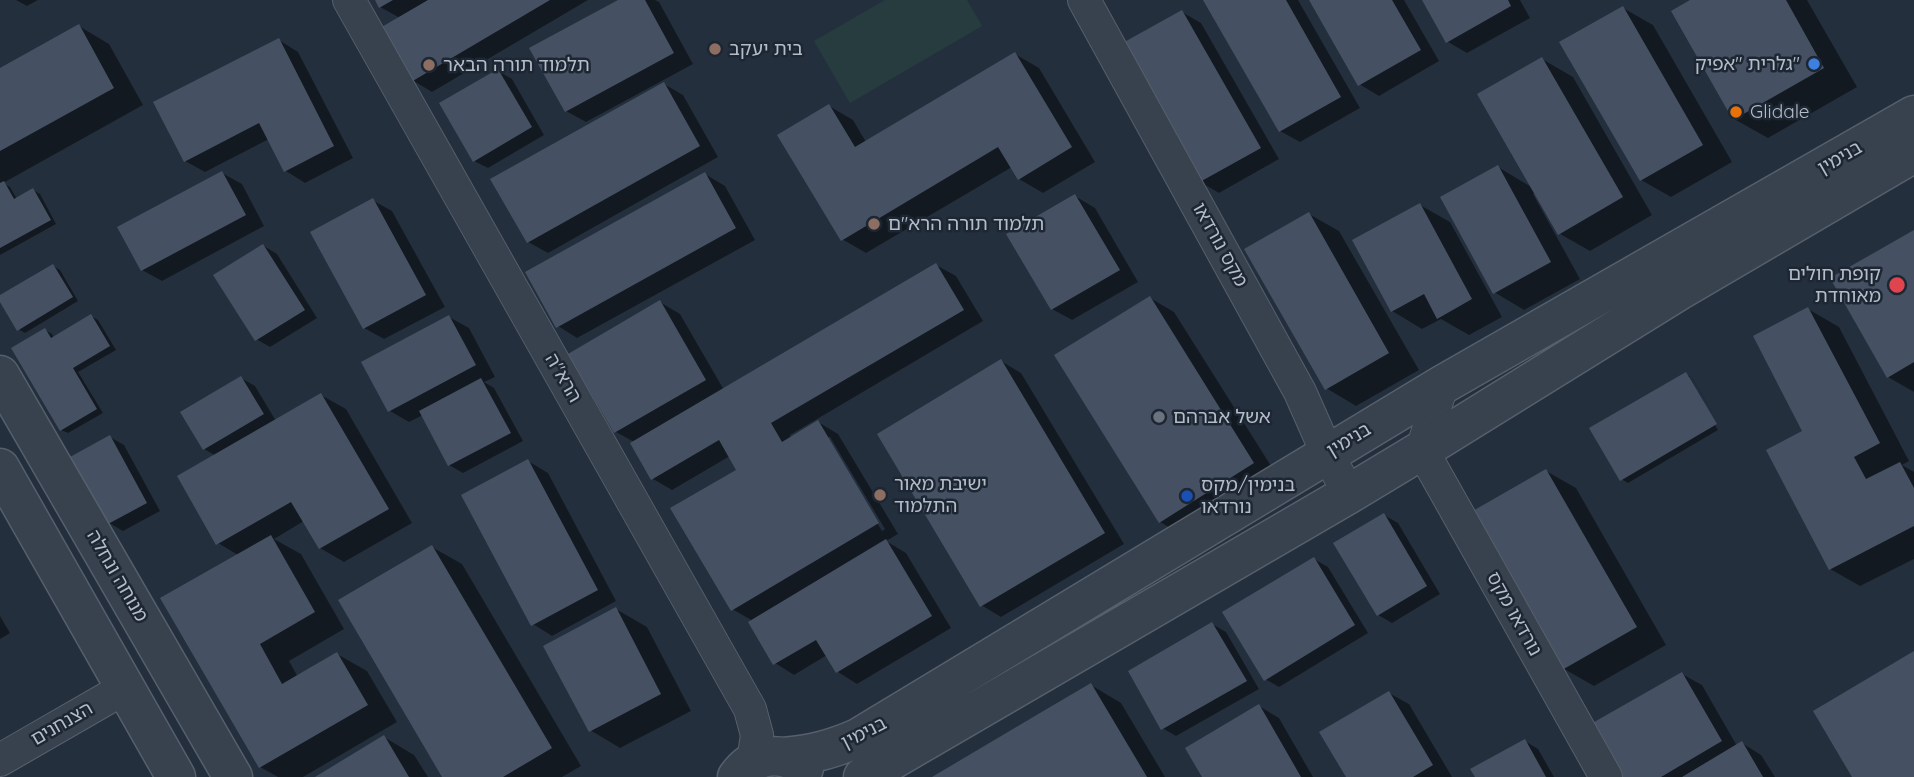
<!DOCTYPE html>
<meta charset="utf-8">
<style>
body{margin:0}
canvas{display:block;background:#242f3e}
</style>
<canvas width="1914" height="777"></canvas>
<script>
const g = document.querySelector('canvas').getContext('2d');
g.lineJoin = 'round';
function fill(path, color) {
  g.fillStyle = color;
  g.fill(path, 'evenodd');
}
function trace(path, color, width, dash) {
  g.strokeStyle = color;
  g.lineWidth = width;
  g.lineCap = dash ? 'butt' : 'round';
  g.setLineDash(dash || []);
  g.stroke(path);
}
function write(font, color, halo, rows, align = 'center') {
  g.font = font + ' Quicksand,"Noto Sans Hebrew",sans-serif';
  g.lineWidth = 5;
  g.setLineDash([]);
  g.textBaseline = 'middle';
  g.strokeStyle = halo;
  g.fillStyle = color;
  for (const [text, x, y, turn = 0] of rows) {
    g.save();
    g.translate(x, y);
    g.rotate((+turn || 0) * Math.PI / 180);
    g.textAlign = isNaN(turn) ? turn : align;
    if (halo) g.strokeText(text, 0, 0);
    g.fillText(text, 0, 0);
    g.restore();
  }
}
fill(new Path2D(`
 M885 0H967L982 26 850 103 814 41Z`), '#263c3f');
fill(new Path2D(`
 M16 0H38L27 6Z
 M377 0H588L432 92 412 80 400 18 380 7Z
 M622 0H655L659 2 693 64 586 122 566 111Z
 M1205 0H1298L1360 108 1300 142 1280 131Z
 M1311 0H1404L1439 61 1379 96 1359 84Z
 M1424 0H1520L1530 18 1467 53 1448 42Z
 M1694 0H1807L1857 87 1768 138 1734 119Z
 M1623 8 1653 25 1732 162 1671 197 1641 180Z
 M1182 12 1201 23 1279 159 1219 193 1200 182Z
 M79 26 109 44 143 105 3 183 10 187 17 199 33 190 40 194 56 224 0 255V70Z
 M279 40 298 52 353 158 305 183 286 171 269 139 205 172 185 161Z
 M1015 54 1039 68 1095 162 1043 193 1019 179 1012 167 866 253 842 239 829 106 853 120 866 142Z
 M1542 59 1573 77 1652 215 1590 251 1560 234 1536 192 1533 194 1580 279 1524 310 1494 292 1498 167 1533 188Z
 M498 71 512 79 544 135 488 168 474 161Z
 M664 84 683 95 718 157 548 253 528 242Z
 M222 173 242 184 264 226 162 281 142 270Z
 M705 174 725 186 755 240 577 338 558 326Z
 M1075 196 1095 208 1138 282 1072 320 1052 309Z
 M372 200 392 211 445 307 384 339 364 328Z
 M1420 205 1450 222 1502 317 1469 335 1441 319 1422 329 1392 311Z
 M1309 214 1339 231 1419 370 1356 406 1326 388Z
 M1914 232V392L1888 377Z
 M264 246 277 254 317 318 270 347 256 339Z
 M936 265 956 276 983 321 790 435 791 438 818 422 838 434 898 534 886 541 906 553 951 628 857 684 838 672 827 655 794 675 775 663 753 621 732 609 739 470 730 456 672 490 653 479 634 442 616 432 660 302 680 314 724 390ZM826 437H830L885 529 882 531Z
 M53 266 60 270 78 301 25 333 18 329 0 297Z
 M1150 298 1174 312 1278 477 1184 536 1160 522Z
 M1808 309 1839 327 1909 461 1902 465 1914 472V559L1860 586 1830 569 1804 432Z
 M91 316 98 320 116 350 78 372 103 413 68 433 61 430 45 330 52 334 54 338Z
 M449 317 469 328 495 377 484 382 494 388 523 441 463 473 449 465 423 415 409 422 390 411Z
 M1001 361 1021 373 1124 544 1001 617 981 605Z
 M1686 374 1692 378 1722 428 1691 377H1687L1718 430 1628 483 1621 479Z
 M241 378 255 386 276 421 321 395 346 409 412 523 344 562 320 548 304 521 274 539 301 554 344 629 289 661 298 677 337 654 367 671 397 722 303 777H278L260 767 238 555 218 543 216 456 204 449Z
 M110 437 124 445 160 511 123 531 109 523Z
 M528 461 548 473 616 601 552 636 533 624Z
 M1546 471 1576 488 1666 645 1594 686 1564 669Z
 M1384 515 1398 523 1440 594 1392 623 1378 615Z
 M432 547 462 564 581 766 562 777H444Z
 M1314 559 1328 567 1368 633 1279 687 1265 679Z
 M616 609 647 627 691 711 620 748 590 730Z
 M0 616 10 633 0 639Z
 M1212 624 1226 632 1259 689 1176 736 1162 728Z
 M1682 674 1702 685 1737 746 1742 743 1761 755 1775 777H1621Z
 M1091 685 1121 703 1165 777H935Z
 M1389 693 1409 704 1452 777H1348Z
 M1259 706 1279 718 1313 777H1204Z
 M384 737 414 755 428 777H319Z
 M1525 741 1538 749 1554 777H1477Z`), '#0007');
fill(new Path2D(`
 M375 0H393L379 8Z
 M428 0H550L411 82 380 28Z
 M618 0H645L674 53 565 112 529 48Z
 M1203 0H1286L1341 97 1279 132Z
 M1309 0H1392L1421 50 1358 86Z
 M1422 0H1508L1511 6 1446 43Z
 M1690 0H1786L1824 68 1733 120 1671 11Z
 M1623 6 1703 145 1640 181 1559 42Z
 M1182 10 1261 148 1198 183 1119 45Z
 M79 24 114 88 0 151V68Z
 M279 38 334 146 284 172 259 123 184 162 153 102Z
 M1015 52 1072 147 1018 180 998 147 841 241 777 135 829 104 855 147Z
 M1542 57 1623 197 1558 235 1477 94Z
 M498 69 532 127 473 162 439 103Z
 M664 82 700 146 527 243 490 179Z
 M1498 165 1551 262 1493 294 1440 197Z
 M222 171 246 215 141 271 117 227Z
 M705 172 736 228 556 328 525 272Z
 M4 181 14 199 33 188 51 220 0 248V183Z
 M1075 194 1120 270 1051 310 1006 234Z
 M373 198 426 295 363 329 310 232Z
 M1420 203 1472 299 1437 319 1424 294 1391 312 1352 240Z
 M1309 212 1389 353 1325 390 1244 249Z
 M1914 230V362L1887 378 1830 278Z
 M263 244 305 310 255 341 213 275Z
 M936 263 964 310 771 423 782 442 818 420 879 523 731 611 670 508 736 470 719 440 651 480 630 443Z
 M53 264 73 297 17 331 0 302V295Z
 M1150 296 1254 463 1159 523 1054 355Z
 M660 300 706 380 614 433 568 354Z
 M1808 307 1880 443 1854 457 1866 479 1900 462 1914 488V526L1829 570 1766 450 1802 431 1753 336Z
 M91 314 110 346 73 368 97 409 60 431 11 348 45 328 51 338Z
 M449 315 476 365 388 412 361 362Z
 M1001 359 1105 533 980 607 877 434Z
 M1686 372 1717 424 1620 481 1589 428Z
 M241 376 264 414 203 450 180 412Z
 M481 378 511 433 448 466 419 411Z
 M321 393 389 509 319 549 291 502 216 545 177 476Z
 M110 435 147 503 108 524 70 457Z
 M528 459 598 590 531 626 461 495Z
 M1546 469 1637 627 1562 670 1471 512Z
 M1384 513 1427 586 1377 616 1333 543Z
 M271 535 315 612 260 644 282 684 337 652 368 705 259 768 160 598Z
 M886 539 932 616 836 673 816 640 773 665 748 622Z
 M432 545 552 748 503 777H442L338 600Z
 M1314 557 1355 625 1264 681 1222 612Z
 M616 607 661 694 589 732 543 646Z
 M1212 622 1247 681 1161 730 1128 671Z
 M1914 651V777H1852L1813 711Z
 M1682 672 1722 741 1661 777H1619L1589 725Z
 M1091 683 1147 777H932L1040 713Z
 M1389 691 1433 765 1413 777H1346L1319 732Z
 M1259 704 1301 777H1202L1185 748Z
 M384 735 409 777H315Z
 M1525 739 1546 777H1475L1470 769Z
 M1742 741 1763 777H1682Z`), '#455162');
const minor = new Path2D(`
 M349 0 750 709 757 735 753 762
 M1084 0 1300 392 1327 453 1349 494
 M1442 385 1422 450 1606 777
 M0 760 125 688`);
const tertiary = new Path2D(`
 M0 375 233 777
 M0 468 176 777
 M783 757C813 754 830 750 858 738L1442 385 1914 115
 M737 777C753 754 783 749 804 768
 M863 777 1349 494 1422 450 1680 290 1914 153`);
trace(minor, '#565f6c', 34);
trace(tertiary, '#565f6c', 41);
trace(minor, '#38414e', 32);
trace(tertiary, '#38414e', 38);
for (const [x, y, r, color] of [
 [715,49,7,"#8d6e63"],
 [1814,64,7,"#3f7fe0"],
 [429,65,7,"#8d6e63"],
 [1736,112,7,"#e8710a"],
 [874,224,7,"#8d6e63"],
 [1897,285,9,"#e0444e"],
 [1159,417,7,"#6b7280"],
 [880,495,7,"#8d6e63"],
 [1187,496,7,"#1a4fb4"]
]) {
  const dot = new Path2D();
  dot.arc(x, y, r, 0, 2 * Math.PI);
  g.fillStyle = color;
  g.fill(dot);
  trace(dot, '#1d2633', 2.5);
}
write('19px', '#b4bcc9', '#1d2633', [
 ["בית יעקב",729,49],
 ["גלרית \"אפיק\"",1800,64,"right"],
 ["תלמוד תורה הבאר",443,65],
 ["Glidale",1750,112],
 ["תלמוד תורה הרא\"ם",888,224],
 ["קופת חולים",1881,274,"right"],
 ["מאוחדת",1881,296,"right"],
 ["אשל אברהם",1173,417],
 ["ישיבת מאור",894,484],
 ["התלמוד",894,506],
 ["בנימין/מקס",1201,485],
 ["נורדאו",1201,507]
], 'left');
write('19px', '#b4bcc9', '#1d2633', [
 ["בנימין",1840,158,-30],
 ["מקס נורדאו",1220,245,61],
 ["הרא\"ה",563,378,60],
 ["בנימין",1349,440,-31],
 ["מנוחה ונחלה",117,576,60],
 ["נורדאו מקס",1514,614,61],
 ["הצנחנים",62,724,-30],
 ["בנימין",864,733,-27]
]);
</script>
